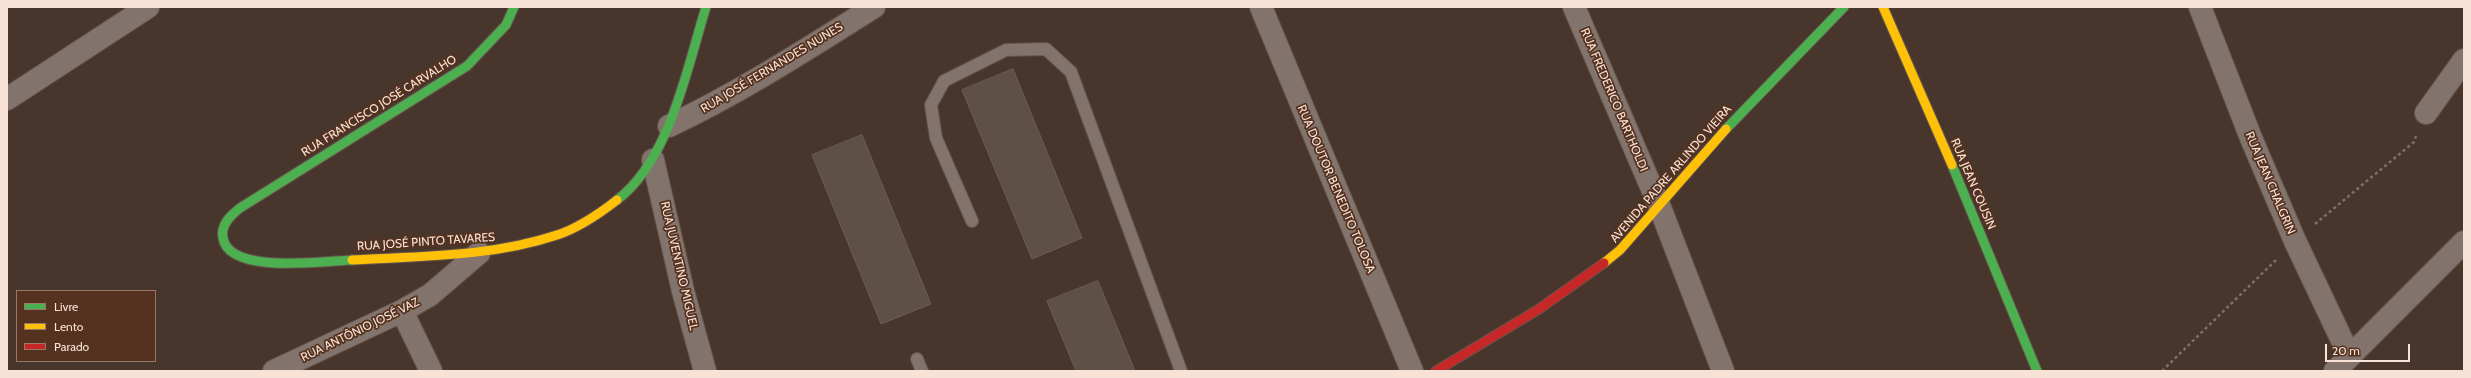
<!DOCTYPE html>
<meta charset="utf-8">
<style>
body{margin:0}
#map{position:relative;width:2471px;height:378px;overflow:hidden;background:#48362c;font-family:Cabin,sans-serif}
canvas{display:block}
.frame{position:absolute;inset:0;border:8px solid #f8e1d5;pointer-events:none}
.legend{position:absolute;left:16px;top:290px;width:140px;height:72px;box-sizing:border-box;background:#55321f;border:1px solid #967868;margin:0;padding:5px 7px;list-style:none;font-size:12px;color:#f8e1d5}
.legend li{display:flex;align-items:center;gap:8px;height:20px}
.legend b{width:20px;border:1px solid #967868}
.scale{position:absolute;left:2325px;top:344px;width:85px;height:18px;box-sizing:border-box;border:2px solid #f8e1d5;border-top:0;padding-left:5px;font-size:12px;line-height:14px;white-space:nowrap;color:#f8e1d5;-webkit-text-stroke:3px #55321f;paint-order:stroke}
</style>
<div id="map">
<canvas width="2471" height="378"></canvas>
<div class="frame"></div>
<ul class="legend">
<li><b style="height:5px;background:#4caf50"></b>Livre</li>
<li><b style="height:5px;background:#ffc107"></b>Lento</li>
<li><b style="height:5px;background:#c62828"></b>Parado</li>
</ul>
<div class="scale">20 m</div>
</div>
<script>
const g = document.querySelector('canvas').getContext('2d');
g.lineJoin = 'round';
function fill(path, color) {
  g.fillStyle = color;
  g.fill(path, 'evenodd');
}
function trace(path, color, width, dash) {
  g.strokeStyle = color;
  g.lineWidth = width;
  g.lineCap = dash ? 'butt' : 'round';
  g.setLineDash(dash || []);
  g.stroke(path);
}
function write(font, color, halo, rows, align = 'center') {
  g.font = font + ' Cabin,sans-serif';
  g.lineWidth = 3.5;
  g.setLineDash([]);
  g.textBaseline = 'middle';
  g.strokeStyle = halo;
  g.fillStyle = color;
  for (const [text, x, y, turn = 0] of rows) {
    g.save();
    g.translate(x, y);
    g.rotate((+turn || 0) * Math.PI / 180);
    g.textAlign = isNaN(turn) ? turn : align;
    if (halo) g.strokeText(text, 0, 0);
    g.fillText(text, 0, 0);
    g.restore();
  }
}
const building = new Path2D(`
 M1013 69 1082 238 1032 259 962 90Z
 M862 135 931 304 881 324 812 155Z
 M1098 281 1135 371H1076L1047 301Z`);
fill(building, '#5e5046');
trace(building, '#6c5c54', 1);
const lane = new Path2D(`
 M972 221 936 138 931 105 944 81 1006 50 1046 49 1071 72 1181 371
 M917 359 922 371`);
const street = new Path2D(`
 M1261 7 1412 371
 M1574 7 1659 205 1723 371
 M2200 7 2251 138 2295 241 2349 355
 M7 99 148 7
 M2426 113 2464 60
 M669 126C741 92 807 49 874 7
 M653 160 683 291 705 371
 M402 311 431 371
 M274 371 402 311 430 295 479 253
 M2335 371 2464 242`);
const fast = new Path2D(`
 M1726 129 1844 7
 M1952 165 2037 371
 M617 200C670 160 687 68 706 7
 M352 260C325 261 229 275 223 238 220 225 231 215 240 208L467 66 506 25 514 7`);
const slow = new Path2D(`
 M1883 7 1952 165
 M352 260C420 256 491 257 557 235 579 228 599 214 617 200
 M1604 263 1620 250 1726 129`);
const jam = new Path2D(`
 M1436 371 1539 309 1604 263`);
trace(lane, '#65544b', 14);
trace(street, '#65544b', 24);
trace(fast, '#65544b', 11);
trace(slow, '#65544b', 11);
trace(jam, '#65544b', 11);
trace(new Path2D(`
 M2315 224 2414 142 2416 136
 M2162 371 2276 260`), '#7e7169', 2.5, [3, 3]);
trace(lane, '#82736c', 12);
trace(street, '#82736c', 22);
trace(fast, '#4caf50', 9);
trace(slow, '#ffc107', 9);
trace(jam, '#c62828', 9);
write('12px', '#f8e1d5', '#55321f', [
 ["RUA JOSÉ FERNANDES NUNES",772,68,-31],
 ["RUA FREDERICO BARTHOLDI",1614,100,67],
 ["RUA FRANCISCO JOSÉ CARVALHO",379,106,-32],
 ["AVENIDA PADRE ARLINDO VIEIRA",1671,174,-49],
 ["RUA JEAN CHALGRIN",2270,183,67],
 ["RUA JEAN COUSIN",1973,184,67],
 ["RUA DOUTOR BENEDITO TOLOSA",1336,189,67],
 ["RUA JOSÉ PINTO TAVARES",426,242,-4],
 ["RUA JUVENTINO MIGUEL",679,266,77],
 ["RUA ANTÔNIO JOSÉ VAZ",360,330,-26]
]);
</script>
